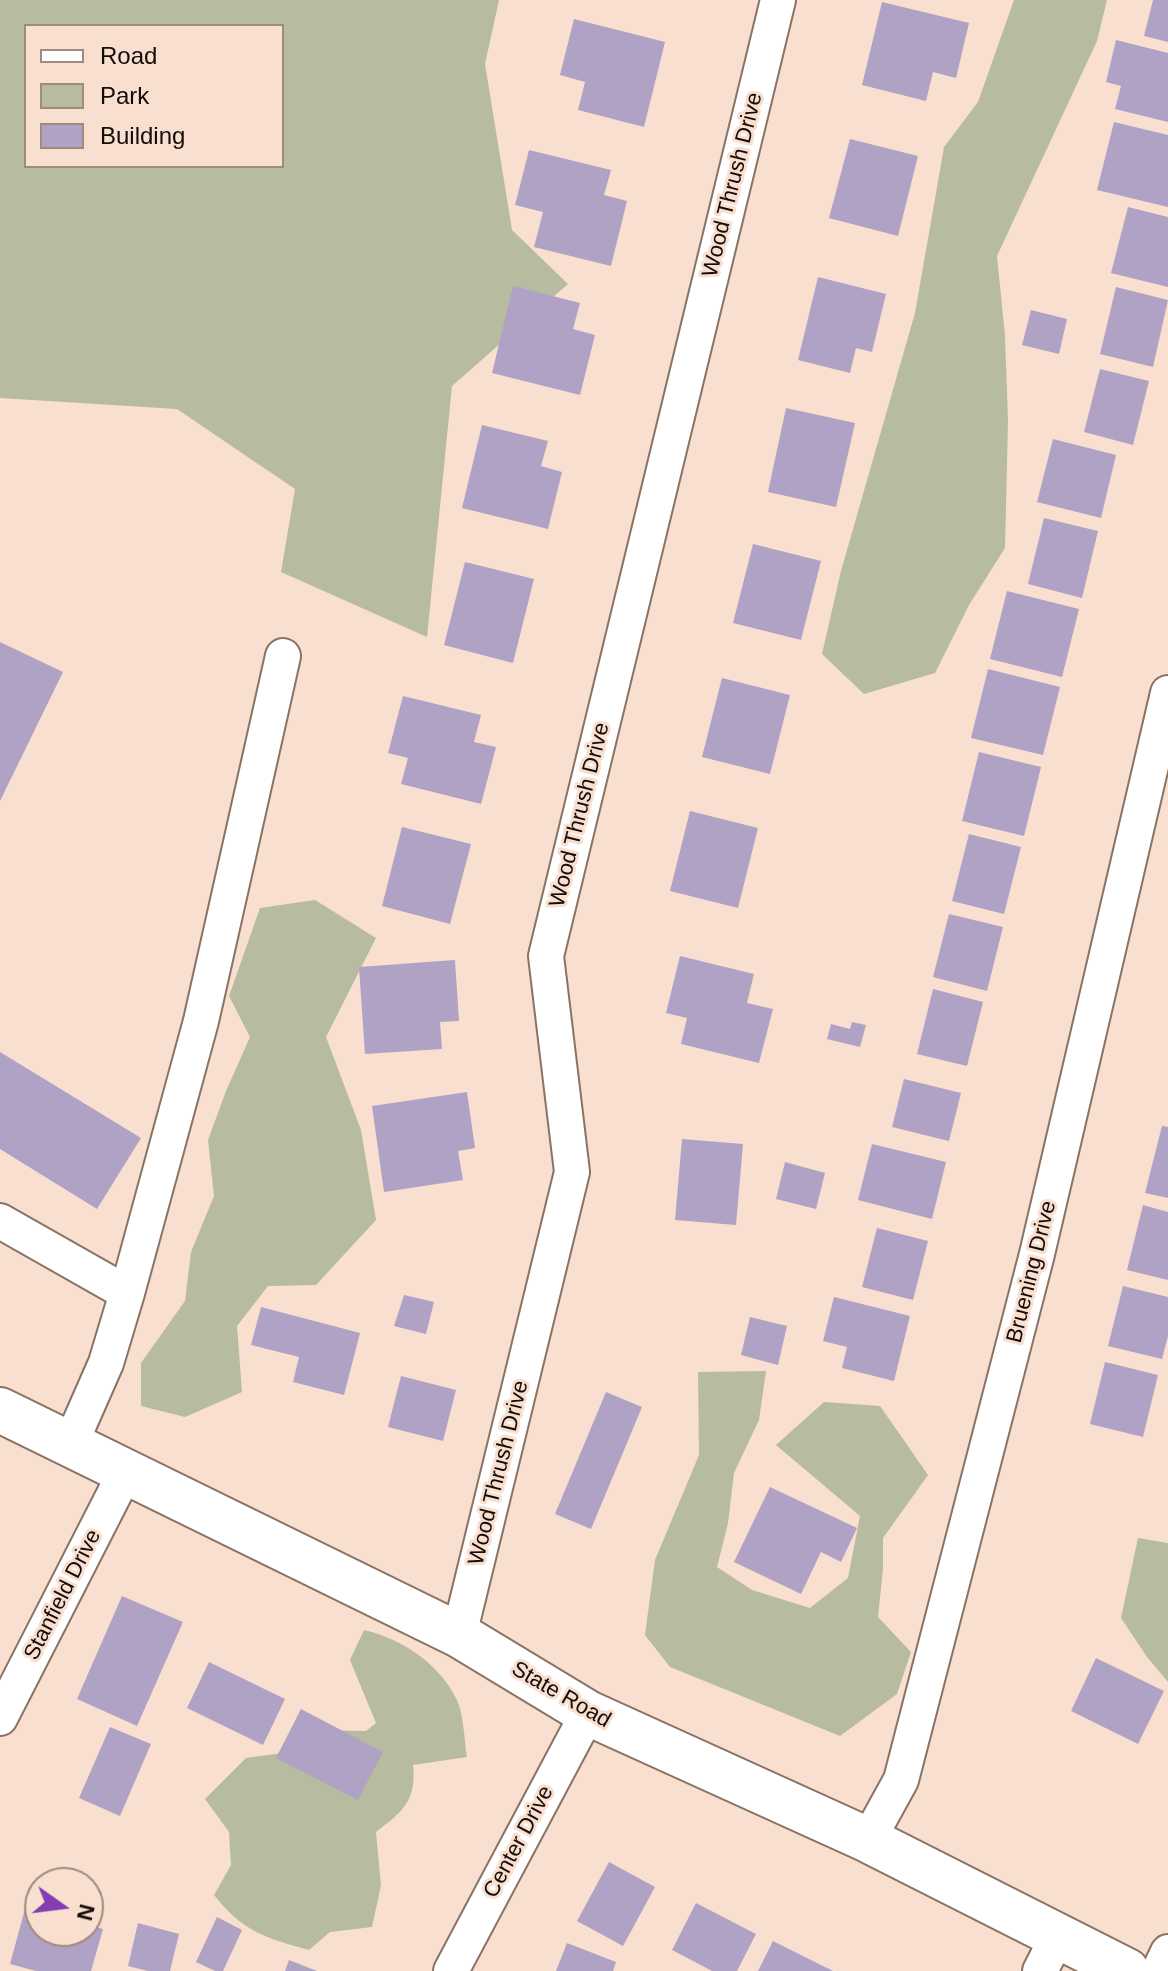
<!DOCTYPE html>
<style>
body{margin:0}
#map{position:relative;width:1168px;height:1971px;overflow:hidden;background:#f8dfcf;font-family:Arial,sans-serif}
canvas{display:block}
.legend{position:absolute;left:24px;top:24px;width:260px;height:144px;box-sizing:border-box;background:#f8dfcf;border:2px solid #9d8b7f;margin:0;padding:10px 14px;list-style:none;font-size:24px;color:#140c07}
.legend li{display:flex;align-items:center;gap:16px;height:40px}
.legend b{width:40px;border:2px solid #9d8b7f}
.north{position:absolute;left:24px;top:1867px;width:80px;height:80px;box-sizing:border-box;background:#f8dfcf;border:2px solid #9d8b7f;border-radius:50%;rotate:104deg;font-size:22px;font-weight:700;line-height:32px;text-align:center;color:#140c07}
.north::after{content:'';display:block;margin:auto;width:28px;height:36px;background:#833eb2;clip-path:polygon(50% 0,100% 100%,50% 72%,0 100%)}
</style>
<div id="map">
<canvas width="1168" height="1971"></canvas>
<ul class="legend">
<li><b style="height:10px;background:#fff"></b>Road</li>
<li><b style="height:22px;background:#b7bba0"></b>Park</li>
<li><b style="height:22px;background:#b0a2c4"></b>Building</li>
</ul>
<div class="north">N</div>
</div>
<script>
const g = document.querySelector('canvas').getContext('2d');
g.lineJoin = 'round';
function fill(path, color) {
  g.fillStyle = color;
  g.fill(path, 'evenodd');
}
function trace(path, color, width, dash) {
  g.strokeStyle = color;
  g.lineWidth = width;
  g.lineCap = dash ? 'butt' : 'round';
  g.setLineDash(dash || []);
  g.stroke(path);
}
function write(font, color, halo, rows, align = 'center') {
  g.font = font + ' Arial,sans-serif';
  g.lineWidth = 6;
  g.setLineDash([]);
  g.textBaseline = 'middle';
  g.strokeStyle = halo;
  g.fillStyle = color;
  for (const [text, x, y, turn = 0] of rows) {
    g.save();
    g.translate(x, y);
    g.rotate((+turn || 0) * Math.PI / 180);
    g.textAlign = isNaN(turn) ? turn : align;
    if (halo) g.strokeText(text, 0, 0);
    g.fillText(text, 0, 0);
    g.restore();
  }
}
fill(new Path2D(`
 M0 0H499L485 64 512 230 568 284 452 386 427 637 281 572 295 489 177 409 0 398ZM26 26H282V166H26Z
 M1014 0H1107L1097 41 997 256 1005 336 1008 420 1005 548 969 605 935 673 864 694 822 654 841 571 915 313 944 147 978 102Z
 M315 900 376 938 326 1037 361 1130 376 1220 316 1285 268 1286 237 1326 242 1392 185 1417 141 1406V1363L185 1301 191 1252 214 1196 208 1140 226 1091 250 1037 229 996 260 908Z
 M766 1371 759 1420 734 1473 728 1523 717 1567 752 1590 810 1608 848 1578 860 1516 776 1445 824 1402 880 1406 928 1475 883 1538V1569L878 1617 911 1652 897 1694 840 1736 670 1667 645 1635 655 1560 699 1455 698 1372Z
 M1138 1538 1168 1543V1682L1147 1657 1121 1618Z
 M364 1630C402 1639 439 1663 457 1700 464 1716 464 1739 467 1757L413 1765C417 1801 402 1812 376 1832L381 1885 372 1927 330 1932 309 1950C266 1938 243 1932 214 1895L231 1865 229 1832 205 1799 246 1758 290 1752 315 1730 366 1731 376 1723 350 1660Z`), '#b7bba0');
fill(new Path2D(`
 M1153 0H1168V42L1144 36Z
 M882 2 969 23 956 78 933 72 926 101 862 85Z
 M574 19 665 42 644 127 578 110 585 82 560 75Z
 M1116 40 1168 53V122L1115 109 1121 86 1106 82Z
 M1114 122 1168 135V207L1097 190Z
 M850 139 918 156 898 236 829 218Z
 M529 150 611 170 604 195 627 201 611 266 534 247 543 212 515 205Z
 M1128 207 1168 217V287L1111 273Z
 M818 277 886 294 872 352 856 348 850 373 798 360Z
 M513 286 580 303 573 329 595 335 580 395 492 373Z
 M1116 287 1168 300 1153 367 1100 354Z
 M1031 310 1067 319 1059 354 1022 345Z
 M1100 369 1149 381 1133 445 1084 432Z
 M786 408 855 423 836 507 768 492Z
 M482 425 548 441 541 466 562 472 548 529 462 508Z
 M1053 439 1116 455 1101 518 1037 502Z
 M1044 518 1098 531 1082 598 1028 584Z
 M753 544 821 561 801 640 733 623Z
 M465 562 534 579 513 663 444 645Z
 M1007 591 1079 609 1062 677 990 659Z
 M0 642 63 672 0 801Z
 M988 669 1060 687 1043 755 971 738Z
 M722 678 790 695 770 774 702 757Z
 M403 696 481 715 474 742 496 747 481 804 401 784 408 758 388 753Z
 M979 752 1041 767 1024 836 962 821Z
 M690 811 758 828 738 908 670 891Z
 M402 827 471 844 450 924 382 906Z
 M969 834 1021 847 1004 914 952 901Z
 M949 914 1003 927 987 991 933 977Z
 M680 956 754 974 747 1003 773 1009 759 1063 681 1044 687 1018 666 1013Z
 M455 960 459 1021 440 1022 442 1049 365 1054 359 967Z
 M933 989 983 1002 967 1066 917 1054Z
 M852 1022 866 1025 860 1047 827 1039 831 1024 850 1029Z
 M0 1052 141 1138 97 1209 0 1149Z
 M904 1079 961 1093 949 1141 892 1127Z
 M467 1092 475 1148 458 1151 463 1180 384 1192 372 1106Z
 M1162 1126 1168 1127V1198L1145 1193Z
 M682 1139 743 1144 736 1225 675 1220Z
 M872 1144 946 1162 932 1219 858 1200Z
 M785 1162 825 1173 816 1209 776 1199Z
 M1143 1205 1168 1212V1280L1127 1270Z
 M877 1228 928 1241 913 1300 862 1287Z
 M1123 1286 1168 1297V1336L1162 1359 1108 1346Z
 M404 1295 434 1302 426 1334 394 1326Z
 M834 1297 910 1316 894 1381 842 1368 847 1347 823 1341Z
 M261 1307 360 1333 344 1395 293 1382 299 1357 251 1345Z
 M750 1317 787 1326 778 1365 741 1355Z
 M1105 1362 1158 1375 1143 1437 1090 1424Z
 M401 1376 456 1390 443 1441 388 1427Z
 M606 1392 642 1407 591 1529 555 1514Z
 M770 1487 857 1528 841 1562 821 1552 801 1594 734 1562Z
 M122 1596 183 1622 137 1726 77 1699Z
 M1096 1658 1164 1691 1138 1744 1071 1711Z
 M209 1662 285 1699 263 1745 187 1708Z
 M301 1709 383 1752 358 1800 276 1758Z
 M110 1727 151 1744 120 1816 79 1798Z
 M609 1862 655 1887 623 1946 577 1921Z
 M696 1903 756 1934 737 1971H712L672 1950Z
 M25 1909 40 1913V1931H88V1925L103 1929 91 1971H36L10 1964Z
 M217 1917 242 1930 223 1971H215L196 1962Z
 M138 1923 179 1934 170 1971H148L128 1966Z
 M773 1941 833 1971H758Z
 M567 1943 616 1962 613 1971H556Z
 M289 1960 317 1971H285Z`), '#b0a2c4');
const minor = new Path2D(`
 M0 1221 127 1293 106 1363 70 1445
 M127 1293 201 1021 283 656
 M459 1635 572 1172 546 956 778 0
 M0 1718 125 1473
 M868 1840 901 1780 1037 1254 1168 693
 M451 1971 588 1713
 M1040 1971 1058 1936
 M1159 1971 1168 1952`);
const major = new Path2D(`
 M0 1410 459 1635 588 1713 868 1840 1127 1971`);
trace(minor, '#897365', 38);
trace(major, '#897365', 48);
trace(minor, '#fff', 34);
trace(major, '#fff', 44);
write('22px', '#140c07', '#f8dfcf', [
 ["Wood Thrush Drive",733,185,-76],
 ["Wood Thrush Drive",580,815,-76],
 ["Bruening Drive",1032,1272,-76],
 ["Wood Thrush Drive",499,1473,-76],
 ["Stanfield Drive",63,1595,-63],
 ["State Road",561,1695,30],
 ["Center Drive",519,1842,-62]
]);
</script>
